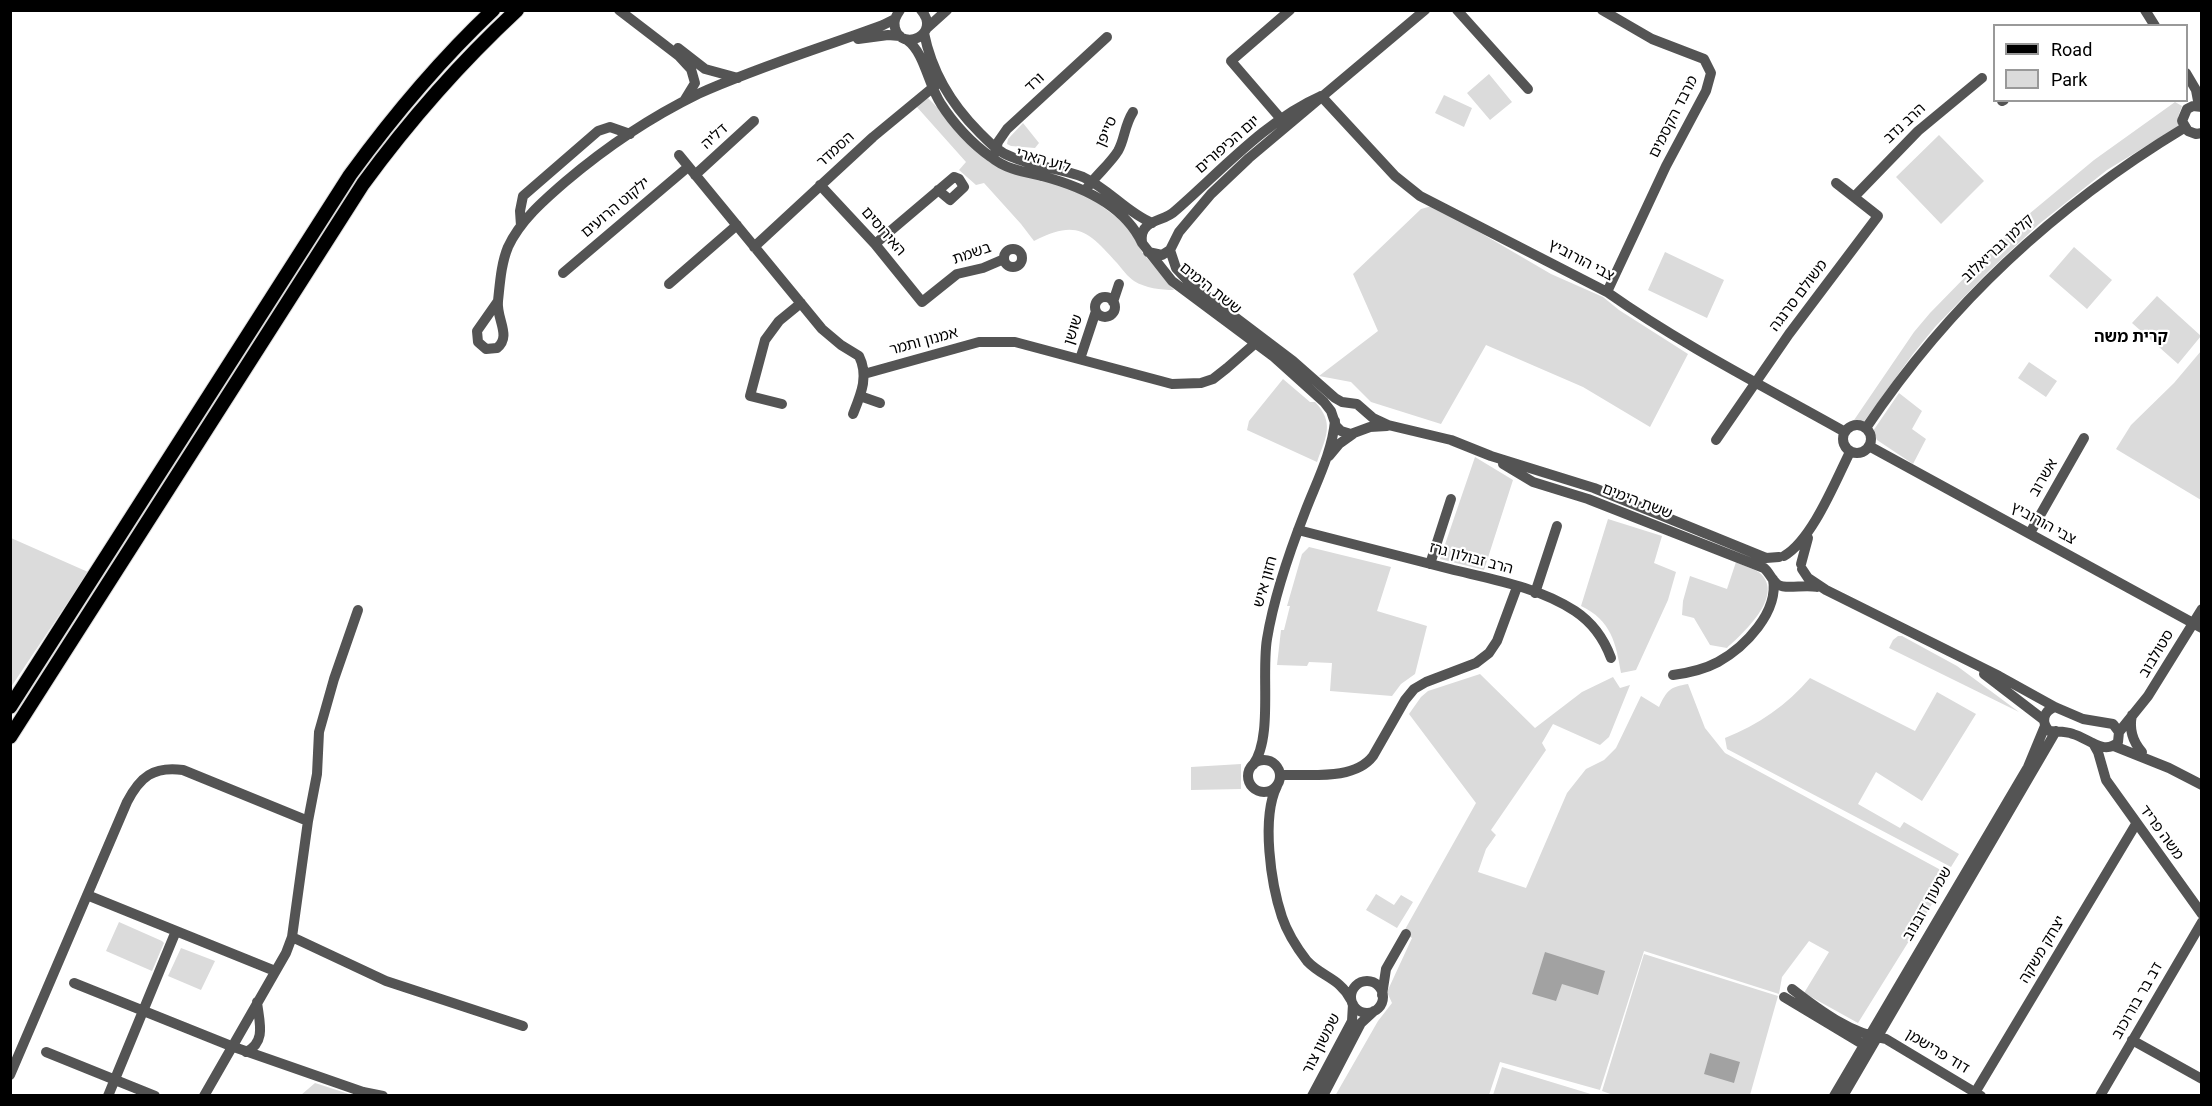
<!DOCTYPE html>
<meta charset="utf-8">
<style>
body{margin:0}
#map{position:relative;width:2212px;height:1106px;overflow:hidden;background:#fff;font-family:Roboto,sans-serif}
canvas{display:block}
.frame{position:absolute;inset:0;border:12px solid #000;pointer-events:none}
.legend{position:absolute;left:1993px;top:24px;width:195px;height:78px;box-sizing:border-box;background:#fff;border:2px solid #999;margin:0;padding:8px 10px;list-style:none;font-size:18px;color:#000}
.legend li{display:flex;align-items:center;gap:12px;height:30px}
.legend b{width:30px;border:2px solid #999}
</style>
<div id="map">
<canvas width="2212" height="1106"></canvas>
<div class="frame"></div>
<ul class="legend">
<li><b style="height:8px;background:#000"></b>Road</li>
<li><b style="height:16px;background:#dbdbdb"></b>Park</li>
</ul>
</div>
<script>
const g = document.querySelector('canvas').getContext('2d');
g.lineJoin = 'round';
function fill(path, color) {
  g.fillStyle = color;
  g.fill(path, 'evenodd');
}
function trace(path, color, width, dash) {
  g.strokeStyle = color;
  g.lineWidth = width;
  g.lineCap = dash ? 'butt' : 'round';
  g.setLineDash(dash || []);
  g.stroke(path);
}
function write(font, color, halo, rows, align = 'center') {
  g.font = font + ' Roboto,"Noto Sans Hebrew",sans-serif';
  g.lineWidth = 4.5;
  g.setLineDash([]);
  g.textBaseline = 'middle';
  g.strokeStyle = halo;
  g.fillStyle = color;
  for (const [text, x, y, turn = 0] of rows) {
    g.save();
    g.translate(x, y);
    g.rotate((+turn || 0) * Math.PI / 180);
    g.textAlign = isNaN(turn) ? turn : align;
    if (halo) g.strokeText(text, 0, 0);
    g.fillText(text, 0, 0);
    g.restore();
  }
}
fill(new Path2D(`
 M1489 74 1512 102 1490 120 1467 93Z
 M1444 95 1472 108 1464 127 1435 113Z
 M928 98 989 160 1087 195 1128 226 1142 252 1174 290C1161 290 1145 288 1134 281 1128 277 1122 269 1117 263 1088 231 1077 219 1034 241L1021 224 984 183 976 185 959 170 966 162 916 106Z
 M2175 102 2182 106 2178 117 2179 126 2107 170 2039 224 1988 272 1935 327 1913 354 1863 423H1852L1914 332 1930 313 2017 224 2094 160Z
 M1023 123 1039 143 1035 148 1011 146 1007 144 1008 139Z
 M1939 135 1984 181 1941 224 1896 177Z
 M1432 206 1443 211 1551 274 1603 297 1619 310 1688 354 1650 427 1583 387 1486 345 1441 424 1371 402 1351 382 1319 376 1378 331 1353 274 1421 209Z
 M2074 247 2112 280 2087 309 2049 276Z
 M1665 252 1724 280 1707 318 1648 290Z
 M2157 296 2201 336 2178 364 2132 323Z
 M2201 351V500L2116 449 2131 425 2174 383Z
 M2029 362 2057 381 2046 397 2018 378Z
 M1283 379 1310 402H1315C1335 423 1326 437 1317 462L1247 430 1249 421Z
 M1899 393 1922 411 1912 429 1926 439 1913 464 1877 440 1873 431Z
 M1475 457 1513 480 1484 570 1440 559Z
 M1608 519 1662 536 1654 563 1676 572 1668 600 1636 670 1621 673C1616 643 1611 620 1581 606Z
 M11 538 88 572 11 687 10 538Z
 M1309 547 1391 567 1377 611 1427 626 1415 674 1401 684 1392 696 1330 691 1332 663 1309 662 1307 666 1277 665 1281 630H1284L1290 606H1287L1302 554Z
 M1736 562C1743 566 1756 569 1761 574 1784 597 1742 634 1727 648L1710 645 1694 618 1682 615 1683 601 1690 576 1727 589Z
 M1898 636H1902L1957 666 2019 712 1889 648 1893 640Z
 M1480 674 1535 728 1582 692 1613 677 1620 688 1630 685 1609 737 1600 745 1553 724 1542 743 1546 750 1491 830 1496 835 1486 849 1478 872 1526 888 1567 793 1586 769 1604 760 1616 748 1641 696 1659 707C1667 690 1670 687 1688 684L1705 728 1725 753 1950 875 1858 1023 1804 993 1829 952 1809 941 1782 977 1779 994 1644 951 1600 1090 1500 1062 1489 1095 1335 1096 1378 1021 1392 1003 1387 992 1412 938 1403 933 1476 803 1409 714 1421 697 1428 691Z
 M1810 678 1915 731 1937 692 1976 714 1922 801 1876 772 1858 804 1900 828 1904 822 1959 854 1951 867 1727 749 1725 738C1758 725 1787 705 1810 678Z
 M1241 764V789L1191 790V767Z
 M1376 894 1394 905 1401 895 1413 902 1397 928 1366 910Z
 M119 922 162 941 164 943 152 971 106 951Z
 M181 948 215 961 201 990 168 976Z
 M1644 954 1778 996 1750 1095 1616 1096 1602 1091Z
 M1502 1067 1594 1095H1493Z
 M315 1083 352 1095H301Z`), '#dbdbdb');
fill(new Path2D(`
 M1545 952 1605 971 1598 995 1562 984 1556 1001 1532 994Z
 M1710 1053 1740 1062 1734 1083 1704 1074Z`), '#a2a2a2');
const major = new Path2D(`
 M10 707 350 175C393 116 440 60 493 10
 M10 737 363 184C409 121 460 63 517 10`);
trace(major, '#dbdbdb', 16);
trace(new Path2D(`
 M619 10 679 56 691 69 695 83 684 101
 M900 10C896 16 893 21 895 28 902 53 942 34 921 10
 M1457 10 1528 89
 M1602 10 1652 39 1704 59 1711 73 1706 91 1666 166 1607 292
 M2145 10 2155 26
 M927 28 947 10
 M924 33C932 73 951 104 979 132 989 142 998 152 1012 157 1034 167 1060 168 1083 177 1109 189 1126 212 1152 223
 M858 39 888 35 900 36
 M907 40C925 53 928 85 941 104 953 123 972 144 991 157 1005 169 1024 172 1042 176 1080 186 1124 204 1142 243
 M678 48 705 69 738 78
 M2186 73 2196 90 2199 106
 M1321 96 1395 176 1420 196 1607 292C1682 345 1765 387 1845 432
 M1321 96C1266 120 1220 172 1175 211 1167 219 1155 219 1147 226 1142 230 1141 236 1142 243L1172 281 1274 357 1324 402 1331 411 1336 426 1341 431 1351 434 1370 427 1387 426
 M2002 101 2004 100
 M2202 107 2193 106 2187 109 2182 121 2188 131 2196 134 2202 133
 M1281 119 1231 61 1290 10
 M995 153 998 142 1007 129 1107 37
 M679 155 822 329 841 345 859 356C869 376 861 394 853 414
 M695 175 754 121
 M820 185 875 244 922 302 957 274 983 268 1004 259
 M1087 188C1096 175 1110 164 1118 151 1125 139 1124 126 1133 112
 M1854 197 1918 131 1982 78
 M521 226 520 211 523 196 598 131 610 127 630 134
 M875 244 954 177 959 179 964 187 950 200 938 190
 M754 247 873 137 936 85
 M1004 258a9 9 0 1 1 18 0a9 9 0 1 1-18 0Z
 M1170 250 1176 268 1190 283 1293 361 1335 398 1342 402 1357 404 1373 418 1388 425 1451 440 1491 456 1594 488 1766 558 1779 557
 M1148 252 1162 255 1170 250 1179 232 1211 194 1249 158 1425 10
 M563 273 688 167
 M669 284 737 225
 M1095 307a10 10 0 1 1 20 0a10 10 0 1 1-20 0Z
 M498 301C500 283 501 264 508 247 520 221 543 201 565 182 605 148 651 117 698 94 758 67 821 48 883 25L895 19
 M498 301C496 319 512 336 497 348L486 349 478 342 477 331Z
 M1113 302 1119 284
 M1080 359 1096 311
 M864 374 979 342H1015L1172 384 1201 383 1213 379 1227 368 1259 340
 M860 396 880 403
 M782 404 750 396 765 340 779 321 801 303
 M1843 439a14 14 0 1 1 28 0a14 14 0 1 1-28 0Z
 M1866 428C1950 303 2055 206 2184 128
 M1716 440 1789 334 1878 216 1836 183
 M1869 446 2202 628
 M1329 456 1339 444 1353 434
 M1503 464 1533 482 1588 499 1764 568C1769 572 1771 579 1777 584 1784 590 1805 584 1817 587
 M1298 530C1349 543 1399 556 1450 569 1491 579 1539 587 1575 611 1593 623 1604 639 1611 658
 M2030 533 2084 438
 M1784 556C1812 540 1835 482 1850 452
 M1430 564 1451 499
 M1801 564 1808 538
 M1802 569 1808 578 1826 590 1999 676 2055 707 2083 719 2113 724 2119 732 2118 742C2104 756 2088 738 2073 734 2065 731 2057 732 2049 731 2041 722 2043 711 2055 707
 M1535 593 1557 526
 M1984 674 2044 720
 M1673 675C1688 673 1705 669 1718 662 1745 647 1779 612 1773 579
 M2132 715C2129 729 2133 742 2142 752
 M2119 732 2148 696 2202 609
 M2093 743 2098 752 2106 780 2202 914
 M2114 746 2169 768 2202 785
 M1248 776a16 16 0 1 1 32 0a16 16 0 1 1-32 0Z
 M1253 765C1273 738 1261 674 1267 639 1274 596 1289 553 1305 512 1316 483 1332 453 1335 421
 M1280 775C1309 774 1354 781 1373 756L1405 700 1414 689 1426 682 1476 663 1489 653 1497 641 1517 587
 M1277 786C1261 818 1271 884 1282 917 1287 932 1297 948 1307 961 1322 977 1340 978 1351 1000
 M87 895 275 971
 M292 937 386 981 523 1026
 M1351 997a16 16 0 1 1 32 0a16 16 0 1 1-32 0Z
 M74 983 231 1046 363 1092 383 1096
 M1792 989C1819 1010 1851 1034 1886 1039L1981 1096
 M1382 995 1386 969 1406 934
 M1784 997 1864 1045
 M2132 1040 2202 1079
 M46 1052 155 1096
 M246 1052C267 1042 259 1021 257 1002
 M10 1075 127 802C140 777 153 766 183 770L308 821
 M108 1096 176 931
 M204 1096 286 953 292 937 308 821 317 774 319 732 334 679 358 610
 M1312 1096 1352 1021 1353 1004
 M1323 1096 1361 1023 1374 1011
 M1834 1096 2028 767 2045 726
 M1843 1096 2056 731
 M1973 1096 2136 824
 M2100 1096 2202 922`), '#545454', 10);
trace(major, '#000', 14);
write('15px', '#000', '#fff', [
 ["ורד",1035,83,-43],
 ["מרבד הקסמים",1674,117,-63],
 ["הרב נדב",1905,124,-43],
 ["סייפן",1107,132,-66],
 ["דליה",715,137,-42],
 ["יום הכיפורים",1228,145,-41],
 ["הסמדר",836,150,-42],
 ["לוע הארי",1043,161,16],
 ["ילקוט הרועים",616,208,-40],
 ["האירוסים",883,232,49],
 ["קלמן גבריאלוב",1998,249,-43],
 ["בשמת",972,254,-19],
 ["צבי הורוביץ",1581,261,28],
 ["ששת הימים",1210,289,38],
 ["משולם סרנגה",1799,296,-53],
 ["שושן",1074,330,-72],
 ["אמנון ותמר",924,342,-15],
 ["אשרוב",2044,478,-60],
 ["ששת הימים",1637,502,21],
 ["צבי הורוביץ",2043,524,29],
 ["הרב זבולון גרז",1471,559,15],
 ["חזון איש",1266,582,-74],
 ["סטולבוב",2157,654,-59],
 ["משה פריד",2161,833,54],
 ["שמעון דובנוב",1928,904,-60],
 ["יצחק משקה",2043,950,-59],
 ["דב בר בורוכוב",2138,1001,-60],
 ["שמשון צור",1322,1044,-63],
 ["דוד פרישמן",1937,1052,31]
]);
write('bold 16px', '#000', '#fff', [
 ["קרית משה",2131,338]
]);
</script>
